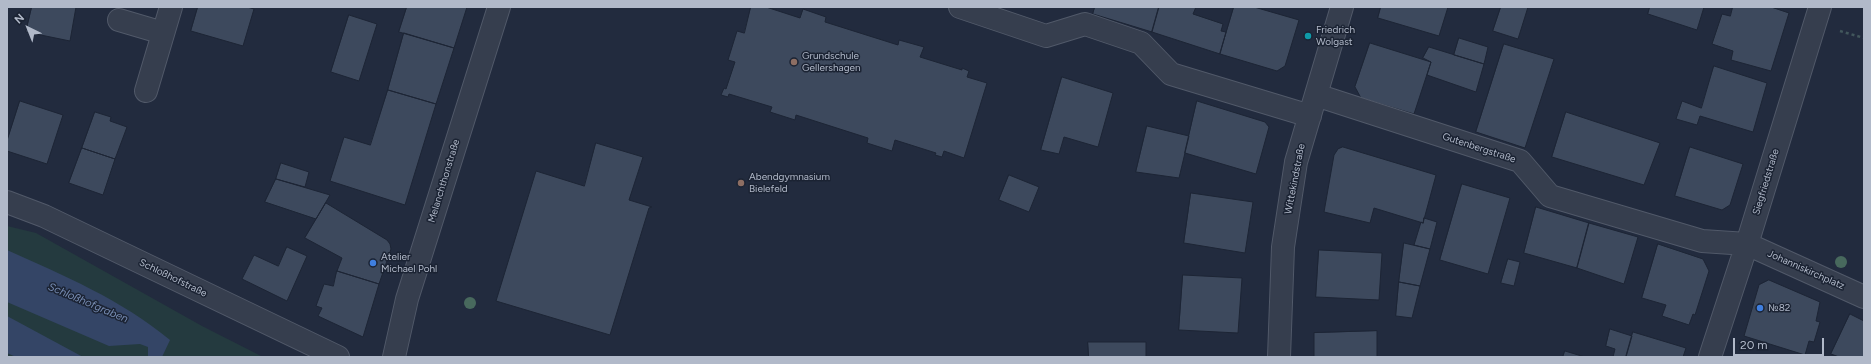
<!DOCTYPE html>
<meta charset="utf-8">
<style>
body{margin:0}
#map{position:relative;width:1871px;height:364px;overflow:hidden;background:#222b3e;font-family:Figtree,sans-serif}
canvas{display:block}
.frame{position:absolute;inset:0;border:8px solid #b1b9c9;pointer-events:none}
.north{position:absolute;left:8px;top:8px;width:40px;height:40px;-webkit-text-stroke:3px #1b2333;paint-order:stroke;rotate:317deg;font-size:11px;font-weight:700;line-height:16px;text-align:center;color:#b1b9c9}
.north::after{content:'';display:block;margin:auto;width:14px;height:18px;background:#b1b9c9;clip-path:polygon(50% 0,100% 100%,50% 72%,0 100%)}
.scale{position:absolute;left:1733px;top:338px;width:91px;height:18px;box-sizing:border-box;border:2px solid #b1b9c9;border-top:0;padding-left:5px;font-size:12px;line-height:14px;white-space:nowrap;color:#b1b9c9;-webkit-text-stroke:3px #1b2333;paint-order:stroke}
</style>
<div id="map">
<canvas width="1871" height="364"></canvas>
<div class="frame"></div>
<div class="north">N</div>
<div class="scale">20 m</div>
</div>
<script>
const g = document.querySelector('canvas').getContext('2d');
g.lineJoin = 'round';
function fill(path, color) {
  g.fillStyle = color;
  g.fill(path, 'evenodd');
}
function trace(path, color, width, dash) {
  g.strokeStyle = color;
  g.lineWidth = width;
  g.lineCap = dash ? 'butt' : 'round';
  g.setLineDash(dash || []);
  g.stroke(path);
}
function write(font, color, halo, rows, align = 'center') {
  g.font = font + ' Figtree,sans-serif';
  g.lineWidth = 3;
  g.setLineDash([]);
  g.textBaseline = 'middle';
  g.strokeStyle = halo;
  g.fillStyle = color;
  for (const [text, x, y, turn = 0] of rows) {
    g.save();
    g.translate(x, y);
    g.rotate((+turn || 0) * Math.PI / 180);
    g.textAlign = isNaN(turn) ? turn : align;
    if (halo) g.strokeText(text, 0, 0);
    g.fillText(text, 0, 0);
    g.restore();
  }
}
fill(new Path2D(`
 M7 226 36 233 202 326 263 357H7Z`), '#243a3f');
fill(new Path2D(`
 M7 250C63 275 122 300 170 340L162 357H148V347L140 344 109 346 7 302Z
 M7 316 83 357H16L7 353Z`), '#344566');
const building = new Path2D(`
 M32 7H76L70 41 26 32Z
 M198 7H247L254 9 243 46 191 31Z
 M407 7H467L454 48 399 32Z
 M751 7H766L800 18 803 9 826 17 825 22 898 45 899 40 924 47 920 57 962 70V68L969 71 967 77 987 83 964 158 944 151 942 157 935 155 936 153 895 140 892 151 867 143 868 138 796 115 795 120 770 112 772 107 729 94 728 97 721 95 724 88 726 89 735 62 728 60 737 31 744 33Z
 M1095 7H1159L1152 32 1093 14Z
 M1159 7H1196L1193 14 1223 24 1221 31 1226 32 1220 54 1152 32Z
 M1234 7H1254L1299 20 1285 66 1277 71 1220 54Z
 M1381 7H1448L1439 36 1378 18Z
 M1501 7H1528L1518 39 1493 31Z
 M1650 7H1704L1697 30 1648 14Z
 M1733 7H1771L1789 13 1771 71 1731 60 1733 51 1712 44 1722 14 1730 16Z
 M349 15 377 24 359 81 331 72Z
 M404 33 454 48 436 104 388 90Z
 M1459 38 1488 47 1484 64 1454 55Z
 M1370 43 1431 62 1414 114 1361 98 1355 87Z
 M1504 44 1554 59 1525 148 1476 132Z
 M1429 47 1484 64 1476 92 1427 75 1431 62 1423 58Z
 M1714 66 1767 83 1753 132 1700 116 1697 125 1676 119 1682 101 1701 108Z
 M1062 77 1113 93 1098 147 1064 137 1059 154 1041 150Z
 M388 90 436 104 405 205 330 181 344 137 370 145Z
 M20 101 63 115 47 164 7 151V141Z
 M1197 101 1265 122 1269 127 1256 174 1185 153Z
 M95 112 111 117 110 121 127 127 115 159 82 148Z
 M1566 112 1660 143 1644 185 1552 157Z
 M1147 126 1189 136 1179 178 1136 172Z
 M596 143 643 157 629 200 652 207 649 208 610 335 496 301 536 171 584 186Z
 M1343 147 1436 175 1423 223 1374 208 1370 223 1324 212 1334 155 1338 149Z
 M1690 147 1743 164 1730 205 1722 210 1675 196Z
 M82 148 115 159 103 195 69 183Z
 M281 163 309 172 305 187 276 179Z
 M1009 175 1039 187 1029 212 999 200Z
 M276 179 330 195 316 219 265 202Z
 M1462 184 1510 198 1488 274 1440 260Z
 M1191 193 1253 202 1245 253 1184 243Z
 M326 203 387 240 390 244 391 249 379 284 337 271 342 258 305 238Z
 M1536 207 1589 223 1577 268 1524 253Z
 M1424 218 1437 222 1430 249 1414 245 1421 222 1423 223Z
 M1589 223 1638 237 1624 284 1577 268Z
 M1404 243 1430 249 1420 286 1399 282Z
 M1658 244 1703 259 1709 271 1695 315 1693 314 1689 325 1662 316 1666 305 1642 298Z
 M287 247 307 256 287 301 242 279 254 255 278 266Z
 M1319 250 1382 253 1379 300 1316 297Z
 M1508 259 1520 262 1514 286 1501 283Z
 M337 271 379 284 363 337 318 316 322 308 316 306 324 284 333 286Z
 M1183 275 1242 278 1238 333 1179 330Z
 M1769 280 1820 302 1816 321 1820 322 1814 342 1809 341 1805 355 1744 336 1759 285Z
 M1399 282 1420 286 1412 318 1396 316Z
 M1850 314 1864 321V357H1839L1831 354Z
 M1610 329 1632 336 1626 357H1613L1615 349 1606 346Z
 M1377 331V357H1314V333Z
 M1633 332 1686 348 1683 357H1626Z
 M1088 342H1146V357H1089Z
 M1565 351 1585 357H1563Z`);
fill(building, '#3d495d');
trace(building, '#1d2535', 1);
const minor = new Path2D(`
 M960 7 1046 36 1085 24 1141 43 1171 74 1310 116
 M119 20 163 33
 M146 91 171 7
 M1316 95 1520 161 1550 196 1702 241 1747 244 1864 297
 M7 202 44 216 338 357
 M394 357 407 299 499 7
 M1279 357 1283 247 1296 162 1342 7
 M1710 357 1747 244 1820 7`);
trace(minor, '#515969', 24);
trace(new Path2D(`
 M1840 31 1864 38`), '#42575c', 2.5, [3, 3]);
trace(minor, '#363e4e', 22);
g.fillStyle = '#48695d';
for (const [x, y] of [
 [1841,262],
 [470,303]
]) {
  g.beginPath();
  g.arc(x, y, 6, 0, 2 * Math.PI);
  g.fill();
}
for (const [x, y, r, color] of [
 [1308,36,4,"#0f9aa8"],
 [794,62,4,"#8d6e63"],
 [741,183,4,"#8d6e63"],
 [373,263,4,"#3f7fe0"],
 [1760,308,4,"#3f7fe0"]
]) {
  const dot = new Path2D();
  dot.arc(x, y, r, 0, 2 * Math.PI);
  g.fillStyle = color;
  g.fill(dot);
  trace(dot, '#1b2333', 1.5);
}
write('10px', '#b1b9c9', '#1b2333', [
 ["Friedrich",1316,30],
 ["Wolgast",1316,42],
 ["Grundschule",802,56],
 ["Gellershagen",802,68],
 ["Abendgymnasium",749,177],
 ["Bielefeld",749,189],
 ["Atelier",381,257],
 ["Michael Pohl",381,269],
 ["№82",1768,308]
], 'left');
write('10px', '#b1b9c9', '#1b2333', [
 ["Gutenbergstraße",1479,148,18],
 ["Wittekindstraße",1295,179,-79],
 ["Melanchthonstraße",444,181,-73],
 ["Siegfriedstraße",1766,182,-73],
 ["Johanniskirchplatz",1806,270,24],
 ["Schloßhofstraße",173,278,26]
]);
write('italic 11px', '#778cb3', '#1b2333', [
 ["Schloßhofgraben",88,303,23]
]);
</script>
